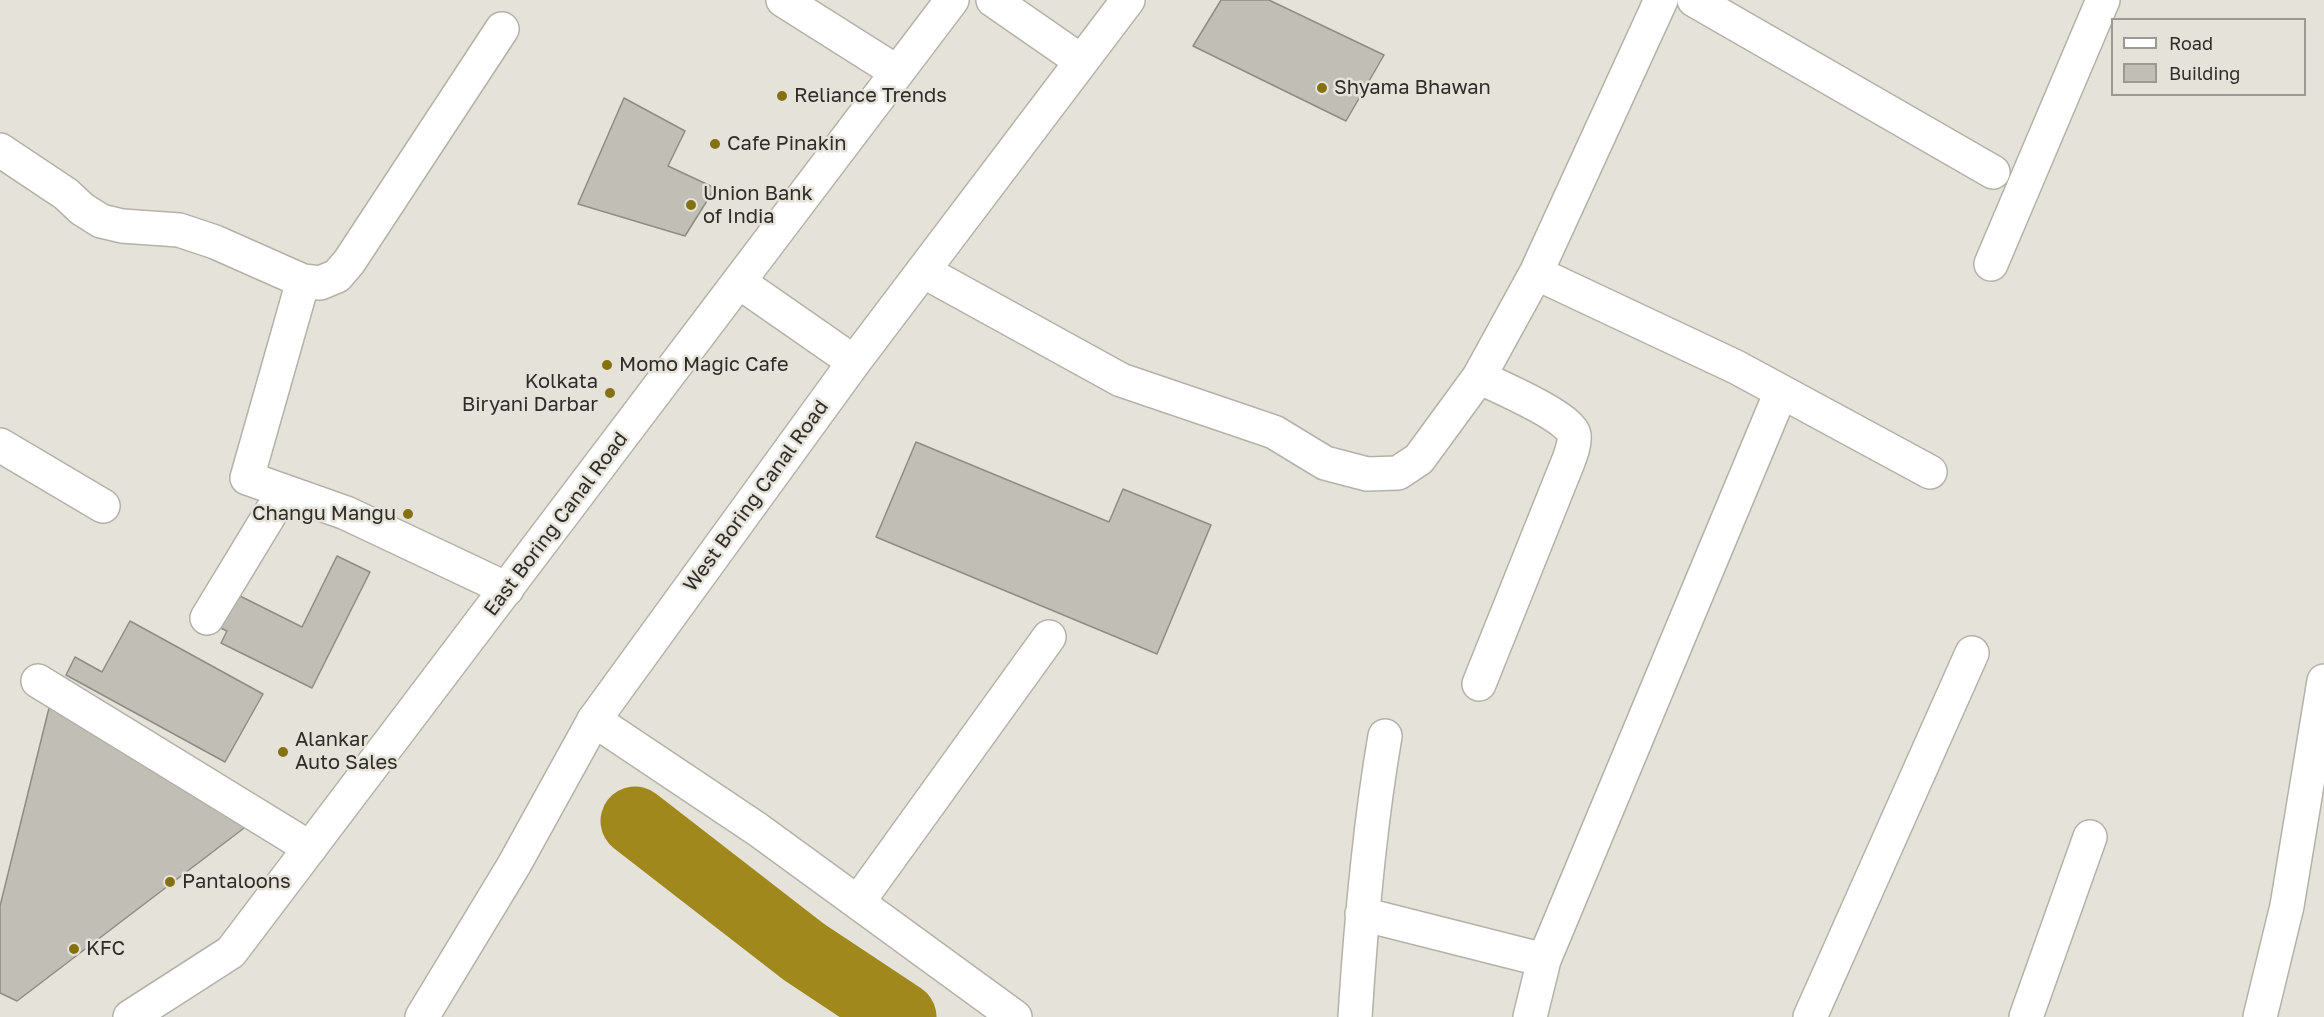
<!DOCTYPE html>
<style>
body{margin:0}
#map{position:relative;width:2324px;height:1017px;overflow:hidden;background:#e5e2d9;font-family:"Golos Text",sans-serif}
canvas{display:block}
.legend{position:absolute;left:2111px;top:18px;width:195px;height:78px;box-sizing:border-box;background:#e5e2d9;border:2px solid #9b9992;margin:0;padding:8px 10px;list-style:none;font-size:18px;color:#2d2c28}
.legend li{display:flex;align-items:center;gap:12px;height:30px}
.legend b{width:30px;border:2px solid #9b9992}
</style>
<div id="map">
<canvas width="2324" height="1017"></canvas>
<ul class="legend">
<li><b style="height:8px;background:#fff"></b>Road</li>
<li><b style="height:16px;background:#c1beb5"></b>Building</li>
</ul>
</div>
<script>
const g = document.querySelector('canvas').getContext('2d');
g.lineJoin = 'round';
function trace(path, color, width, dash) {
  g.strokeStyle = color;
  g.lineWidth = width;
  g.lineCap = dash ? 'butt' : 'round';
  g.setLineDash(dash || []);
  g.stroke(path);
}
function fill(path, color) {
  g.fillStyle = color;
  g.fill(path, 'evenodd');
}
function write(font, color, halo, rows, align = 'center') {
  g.font = font + ' "Golos Text",sans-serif';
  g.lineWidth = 5;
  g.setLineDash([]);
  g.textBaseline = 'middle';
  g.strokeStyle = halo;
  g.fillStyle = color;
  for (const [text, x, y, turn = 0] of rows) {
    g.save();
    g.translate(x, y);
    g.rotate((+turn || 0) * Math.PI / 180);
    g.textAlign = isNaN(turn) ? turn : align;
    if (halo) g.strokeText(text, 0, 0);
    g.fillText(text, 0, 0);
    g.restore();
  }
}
trace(new Path2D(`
 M635 821 804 952 902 1017`), '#a1881c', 69);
const building = new Path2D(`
 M1221 0H1269L1384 55 1346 121 1193 46Z
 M624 98 685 131 668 166 715 188 685 236 578 204Z
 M916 442 1109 522 1123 489 1211 525 1157 654 876 537Z
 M337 556 370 572 312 688 221 643 227 631 214 625 230 591 302 627Z
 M130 621 263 694 225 762 66 675 75 657 102 672Z
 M51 700 248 825 17 1001 0 993V906Z`);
fill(building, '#c1beb5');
trace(building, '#8f8c84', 1.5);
const minor = new Path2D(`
 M783 0 897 72
 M1694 0 1993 172
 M0 150 66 194 82 209 101 221 122 226 179 230 215 242 303 281 320 283 337 276 349 262 502 29
 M1991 264 2103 0
 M923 271 1121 380 1274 432 1325 463 1367 474 1398 473 1419 459 1479 377 1536 273 1661 0
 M1536 273 1736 367 1930 472
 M303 281 247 478 346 513 507 589
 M0 445 103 506
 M207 618 284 491
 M38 681 310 848
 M1479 684 1568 462C1571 454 1575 444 1574 435 1571 417 1497 386 1479 377
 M594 720 757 829 1015 1017
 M858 902 1049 637
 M1362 914 1544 960
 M1355 1017C1361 922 1369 829 1385 736
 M1530 1017 1544 960 1781 392
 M1810 1017 1972 653
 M2026 1017 2090 837
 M2260 1017 2287 906 2324 681`);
const major = new Path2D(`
 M993 0 1081 61
 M739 282 854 362
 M130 1017 231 952 952 0
 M422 1017 514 865 594 720 854 362 1128 0`);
trace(minor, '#b4b2a8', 36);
trace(major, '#b4b2a8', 36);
trace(minor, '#fff', 33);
trace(major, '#fff', 33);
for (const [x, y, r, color] of [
 [1322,88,6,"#867111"],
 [782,96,6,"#867111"],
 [715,144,6,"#867111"],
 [691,205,6,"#867111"],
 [607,365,6,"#867111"],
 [610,393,6,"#867111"],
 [408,514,6,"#867111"],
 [283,752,6,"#867111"],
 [170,882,6,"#867111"],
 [74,949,6,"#867111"]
]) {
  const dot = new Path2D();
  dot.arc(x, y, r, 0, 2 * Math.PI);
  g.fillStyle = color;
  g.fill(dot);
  trace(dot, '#e5e2d9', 2);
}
write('20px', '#2d2c28', '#e5e2d9', [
 ["Shyama Bhawan",1334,88],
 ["Reliance Trends",794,96],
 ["Cafe Pinakin",727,144],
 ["Union Bank",703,194],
 ["of India",703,217],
 ["Momo Magic Cafe",619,365],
 ["Kolkata",598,382,"right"],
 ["Biryani Darbar",598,405,"right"],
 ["Changu Mangu",396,514,"right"],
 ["Alankar",295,740],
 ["Auto Sales",295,763],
 ["Pantaloons",182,882],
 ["KFC",86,949]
], 'left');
write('20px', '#2d2c28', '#e5e2d9', [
 ["West Boring Canal Road",756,496,-54],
 ["East Boring Canal Road",556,524,-53]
]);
</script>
